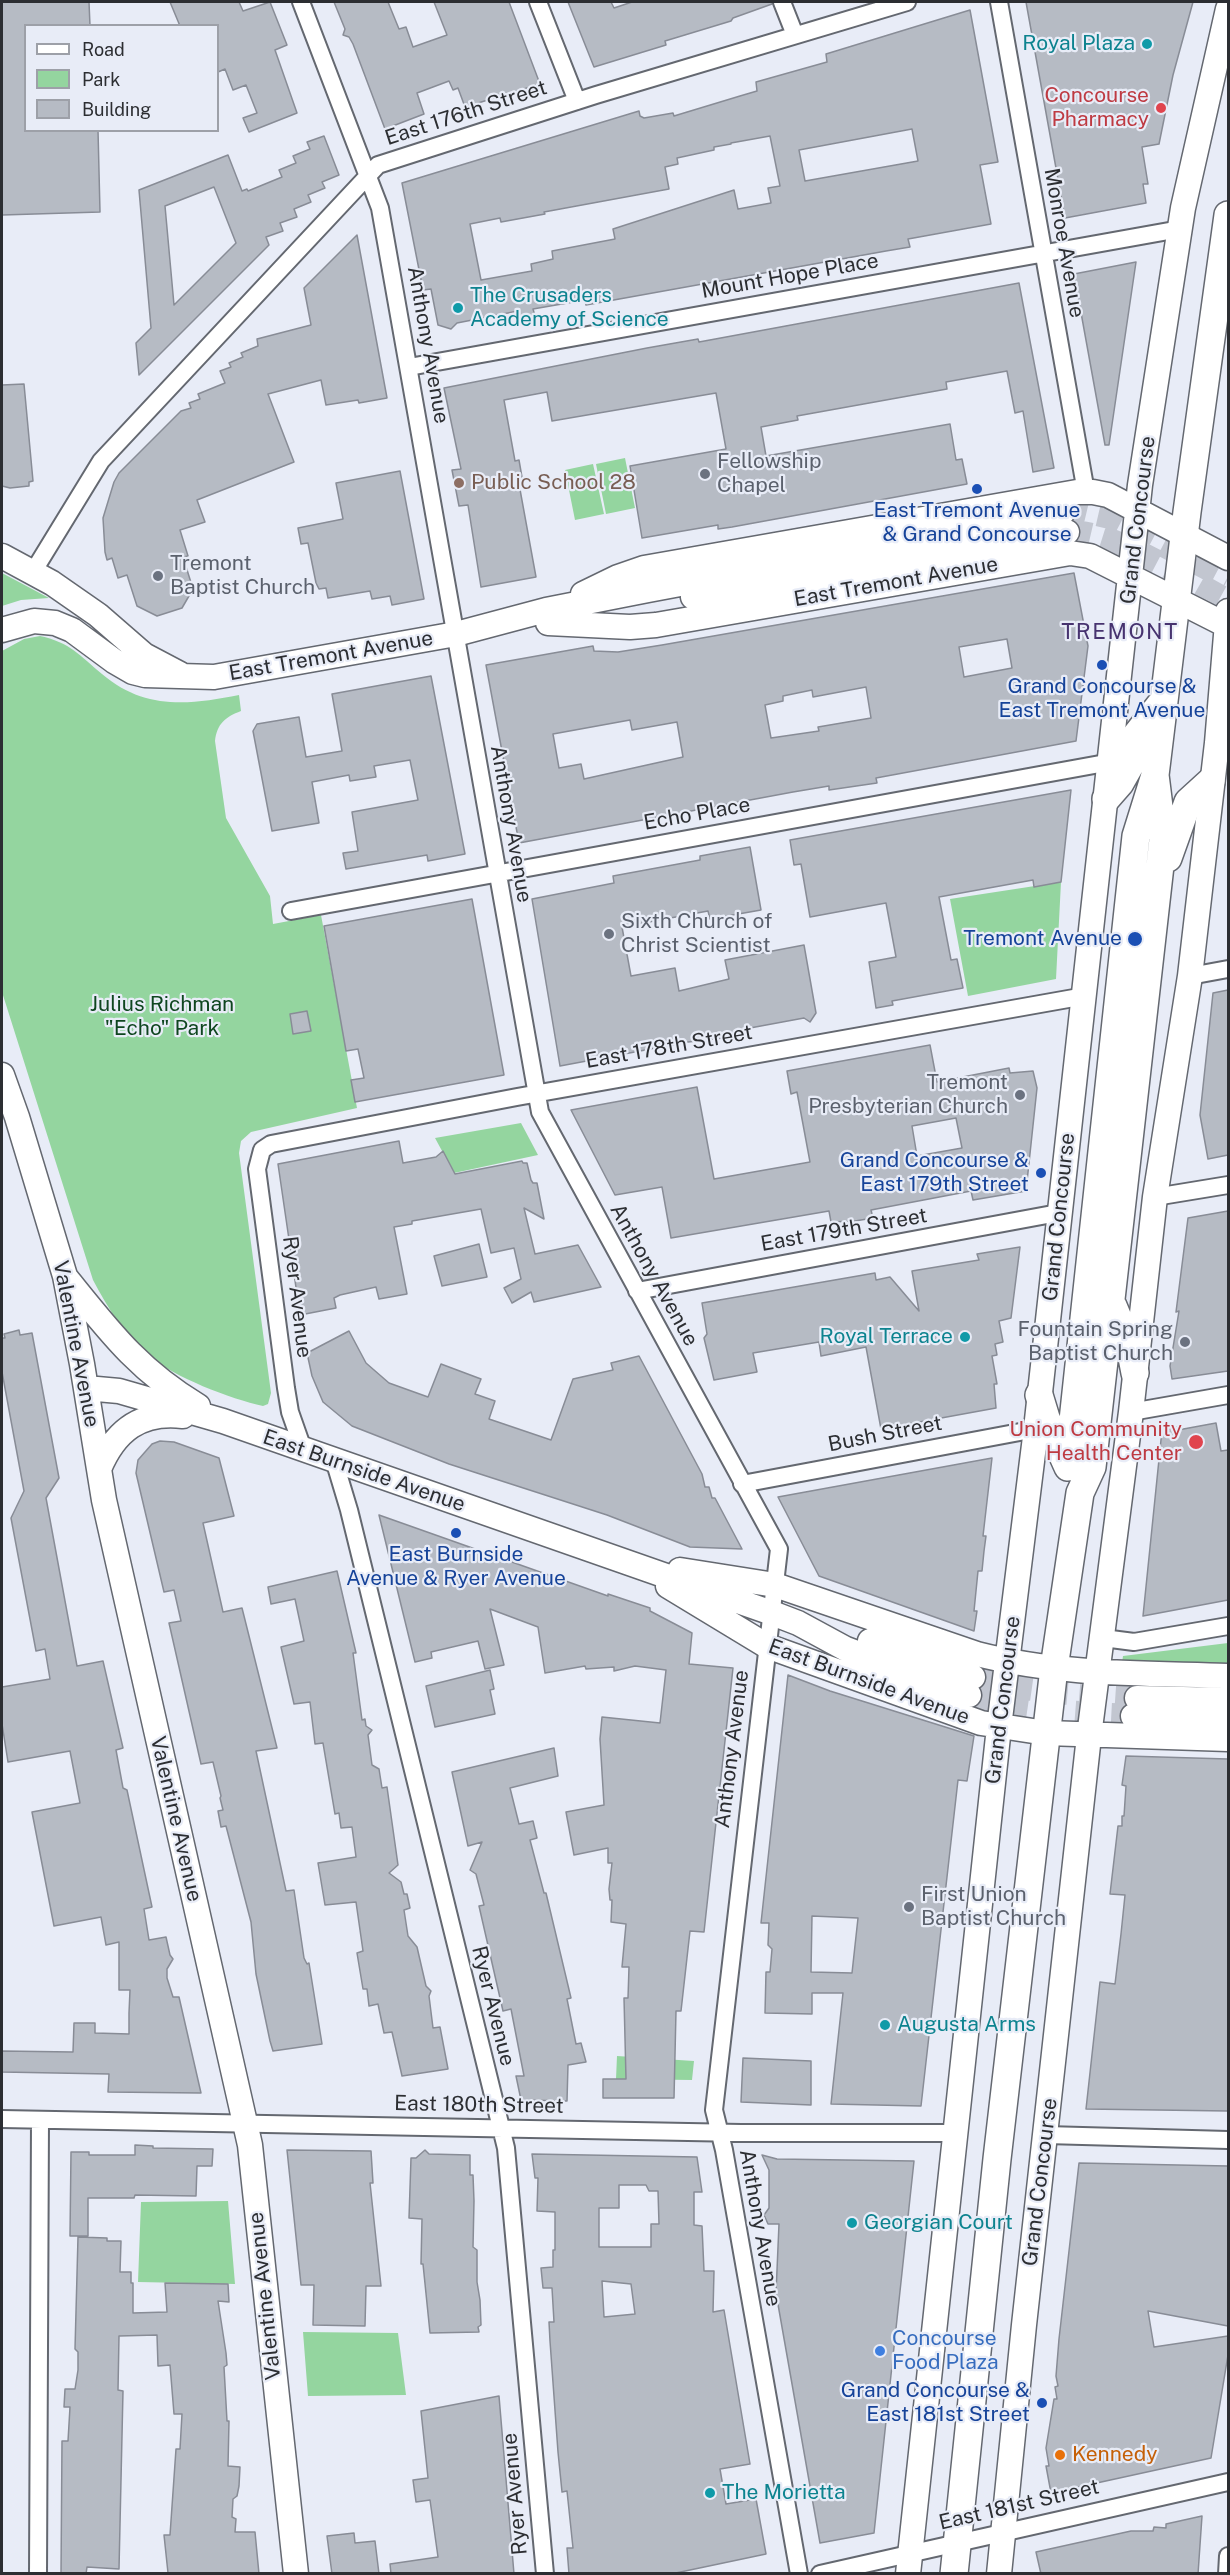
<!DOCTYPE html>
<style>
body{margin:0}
#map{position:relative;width:1230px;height:2575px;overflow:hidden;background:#e8ecf7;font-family:"Public Sans",sans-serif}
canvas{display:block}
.frame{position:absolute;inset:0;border:3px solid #2c2e32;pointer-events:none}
.legend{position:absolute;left:24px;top:24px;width:195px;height:108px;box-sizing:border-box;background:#e8ecf7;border:2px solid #9da0a8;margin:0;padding:8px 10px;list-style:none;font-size:18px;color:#2c2e32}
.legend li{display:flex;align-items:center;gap:12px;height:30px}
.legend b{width:30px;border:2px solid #9da0a8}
</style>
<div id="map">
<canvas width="1230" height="2575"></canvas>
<div class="frame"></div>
<ul class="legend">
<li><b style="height:8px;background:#fff"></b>Road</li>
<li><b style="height:16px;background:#94d59f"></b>Park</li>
<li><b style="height:16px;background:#b6bbc4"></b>Building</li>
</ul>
</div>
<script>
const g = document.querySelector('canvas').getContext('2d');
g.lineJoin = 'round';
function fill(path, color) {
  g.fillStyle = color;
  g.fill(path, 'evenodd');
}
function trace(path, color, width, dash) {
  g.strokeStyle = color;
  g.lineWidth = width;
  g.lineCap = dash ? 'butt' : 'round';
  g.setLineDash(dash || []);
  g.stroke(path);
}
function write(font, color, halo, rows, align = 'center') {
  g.font = font + ' "Public Sans",sans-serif';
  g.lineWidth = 4.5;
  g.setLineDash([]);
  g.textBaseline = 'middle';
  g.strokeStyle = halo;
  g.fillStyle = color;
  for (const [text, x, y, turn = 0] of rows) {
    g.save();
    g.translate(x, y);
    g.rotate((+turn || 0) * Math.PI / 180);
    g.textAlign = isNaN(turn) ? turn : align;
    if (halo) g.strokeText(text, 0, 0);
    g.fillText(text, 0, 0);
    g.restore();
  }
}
fill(new Path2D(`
 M625 458 635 508 606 514 596 464Z
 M593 464 604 514 575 520 565 470Z
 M2 573 49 598 21 600 2 606Z
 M40 636C71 643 79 655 102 674 144 710 189 705 239 695L241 711C225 717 217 724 215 741L226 818 270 896 273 924 321 915 357 1108 251 1132 241 1141 239 1153 271 1393 268 1404 263 1406C231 1399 173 1377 148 1355 124 1335 108 1308 93 1280L2 992V651L24 639Z
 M1061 882 1056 979 968 996 950 899Z
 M521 1123 538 1155 454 1173 435 1138Z
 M1228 1643V1665L1122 1663 1123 1656Z
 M617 2056 694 2061 692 2080 616 2079Z
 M228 2201 235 2284 138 2282 141 2202Z
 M303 2332 398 2333 406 2395 308 2396Z`), '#94d59f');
const building = new Path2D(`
 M2 2H89L90 26H26V130H98L100 212 2 215Z
 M170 2H239L243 11 270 2 287 45 275 50 297 113 249 132 243 118 257 113 246 85 233 90 225 69 218 72V26H180Z
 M334 2H388L399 29 406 27 413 47 447 35 434 2H509L540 84 465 107 458 88 453 90 449 81 417 93 424 114 385 129 353 44 349 37 343 35 345 29Z
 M568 2H611L614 8 632 2H772V4L733 18 731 21 665 41 666 45 594 67Z
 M1026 2H1193L1173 75 1159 144 1142 147 1148 184H1143L1146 203 1065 218Z
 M970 10 998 162 980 165 991 224 908 239 910 247 886 251 586 305 585 300 533 309 535 316 519 319 518 311 457 323 451 329 438 325 431 289 423 290 402 183 639 111 640 116 644 118 673 113 674 116 740 96 757 91 756 82 827 62 826 54ZM912 129 918 161 805 181 799 150ZM770 136 780 186 768 188 771 203 738 209 734 190 613 229 615 239 552 251 553 259 531 264 532 271 481 280 470 224 500 218 501 222 545 214 544 212 669 189 665 167 678 164 677 158 714 150V147L731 144V143Z
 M324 136 339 175 322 182 325 188 308 195 311 202 294 209 297 217 280 223 283 231 266 237 269 245 139 375 136 343 151 328 139 190 228 155 242 191 247 189 248 191 282 177 279 170 296 163 293 156 310 149 307 142ZM214 187 236 243 174 305 165 206Z
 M357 235 387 398 359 403 358 400 326 405 321 380 268 394 294 462 197 500 205 522 180 530 188 556 183 557 193 589 182 608 157 616 137 606 127 575 118 578 112 558 107 560 105 552 103 518 114 482 119 473 181 411 191 408 189 403 200 399 198 394 225 383 220 371 231 367 229 363 243 357 241 353 258 346 257 339 311 325 304 288Z
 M1136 262 1109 445H1105L1074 274Z
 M1019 283 1054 468 1033 472 1023 411 1015 413 1007 371 946 382 947 389 797 416 798 420 761 427 766 456 950 424 956 460 962 459 967 484 732 527 718 529V525L642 538 630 466 726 449 716 393 552 421 547 392 504 400 515 461 519 460 523 483 519 484 536 577 481 587 468 505 459 506 452 470 461 469 444 388 647 348 698 339 699 342Z
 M24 384 33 481 29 482V486L10 488 2 486V385Z
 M400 471 424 599 392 605 390 596 372 599 370 591 328 598 326 588 319 589 316 583 308 543 301 544 298 528 343 519 336 483Z
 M1074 573 1088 646 1076 741 876 778 877 783 829 790V786L793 792 519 843 486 665 593 646 594 651 618 652 662 645ZM1007 639 1012 668 964 677 959 647ZM866 687 871 718 818 727 819 731 771 738 765 705 783 701V696L812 690 813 697ZM630 720 632 730 677 722 683 757 584 779 581 764 559 768 553 734Z
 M431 676 465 854 428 861 427 855 346 869 343 853 358 851 352 812 418 800 410 760 374 766 376 777 350 781 349 775 312 782 319 823 272 831 253 731 257 724 299 717 306 757 342 751 332 694Z
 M1071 790 1061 882 1034 887 1033 880 939 897 951 960 957 959 963 988 892 1001 893 1005 876 1008 869 962 896 957 886 903 810 917 801 864 794 865 790 840Z
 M750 847 761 910 710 919 708 911 622 927 631 976 675 968 679 991 729 979 725 960 804 945 816 1013 810 1022 804 1018 750 1028 748 1032 732 1034V1037L688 1042 560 1066 532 899 614 883 613 876 700 860V856Z
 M472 899 504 1075 355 1102 351 1080 364 1078 358 1049 346 1051 324 926Z
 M1228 990V1155L1208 1159 1200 1115 1213 993Z
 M307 1011 311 1031 293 1034 290 1014Z
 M930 1045 937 1082 1009 1068 1010 1073 1033 1071 1037 1088 1026 1191 973 1200 971 1191 871 1210 873 1218 855 1221 831 1222 829 1211 671 1238 662 1187 615 1195 571 1110 697 1087 714 1179 810 1162 797 1092 791 1094 787 1071ZM956 1118 962 1148 917 1156 912 1126Z
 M399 1141 403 1163 436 1157 443 1151 455 1174 522 1161 523 1163H527L531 1180 533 1183H537L544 1219 524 1208 535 1254 578 1245 601 1287 534 1302 531 1292 512 1303 504 1288 521 1279 514 1248 491 1253 481 1209 412 1221V1224L394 1227 407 1294 379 1299 376 1287 340 1295 334 1298 336 1308 300 1315 278 1164Z
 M1228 1211V1371L1172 1379 1170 1366 1179 1311 1176 1312 1188 1218Z
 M479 1244 487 1277 442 1286 434 1256Z
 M1020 1247 1011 1318 999 1321 1003 1342 995 1344 997 1355 992 1356 997 1384H994L996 1408 881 1429 866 1347 821 1356 819 1342 753 1353 757 1372 714 1380 704 1338 707 1334 702 1303 875 1273 876 1280 890 1277 919 1311 912 1271 979 1260 977 1254Z
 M19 1330 20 1335 32 1333 59 1478 46 1498 77 1666 103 1661 123 1748 116 1750 123 1788 127 1790 152 1907 144 1909 149 1940 166 1937 170 1955 173 1959 167 1969V1978L173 1997H179L201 2093 108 2092 109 2074 2 2072V2051L73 2052 74 2023H95V2033L129 2034V2013L130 1990H119V1942L106 1945 101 1917 54 1926 32 1812 80 1803 70 1751 8 1762 2 1724V1687L50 1679 45 1649 36 1651 11 1518 24 1491 2 1372V1338H5L4 1334Z
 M349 1331 366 1363 389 1383 428 1397 441 1364 481 1379 475 1394 495 1401 489 1419 551 1440 573 1379 613 1370 611 1363 639 1356 702 1474 705 1487H709L712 1498H715L742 1549 690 1547 607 1515 449 1464 352 1426 323 1402 312 1376 307 1353Z
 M1216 1423 1221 1451 1228 1450V1600L1143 1616 1162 1430 1178 1427V1430Z
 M160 1441 174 1442 219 1458 234 1516 203 1523 223 1612 242 1608 277 1748 256 1751 286 1891 294 1890 304 1958 307 1964 309 1963 322 2044 273 2051 270 2041 256 1974 251 1922 226 1826 221 1827 218 1811 223 1810 220 1798 221 1796 213 1762 201 1764 169 1623 181 1621 174 1590 164 1592 136 1473 138 1460 152 1444Z
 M992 1458 983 1536H986L984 1551 982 1571H978L974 1611H977L974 1631 819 1576 778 1497Z
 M379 1515 608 1596V1594L650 1608V1611L692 1633 689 1664 733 1668 704 1932 690 1931 681 2011H676L674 2098H603V2079H626L624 1998H628L629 1967H622L626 1924 611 1922 612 1900H610L609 1889 612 1863H608V1848L574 1855 566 1812 604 1805 600 1739 602 1717 660 1723 666 1670 635 1666 614 1671V1667L586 1669 585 1666 545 1673 538 1627 490 1609 504 1665 485 1669 478 1641 431 1652 432 1658 415 1662Z
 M337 1571 356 1653H353L362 1720 365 1719 366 1726 372 1730 368 1735 372 1765 379 1769 382 1788 387 1787 398 1865 389 1873 401 1882 404 1894H407L410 1908 404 1910 408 1936 417 1947 426 1986 431 1991 429 1996 433 2028 440 2027 448 2069 402 2076 392 2032 384 2033 378 2004 369 2006 367 1989H363L357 1953 363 1951 356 1902 325 1905 318 1863 356 1857 352 1827 341 1828 339 1813 335 1814 323 1743 315 1744 310 1702 294 1704 281 1647 304 1641 295 1599 271 1604 268 1587Z
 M490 1670 494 1689 490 1690 495 1714 435 1727 426 1686Z
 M788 1675 830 1691 974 1736 967 1781 958 1780 921 2106 831 2104 843 1993H812V2014L765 2013 766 1972H770L772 1949 768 1945 769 1923H761ZM812 1916 858 1918 852 1973 811 1972Z
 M554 1748 558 1776 510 1788 519 1824 533 1821 537 1838 530 1840 544 1893H546L571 1998 567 1999 576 2044 581 2043 586 2062 568 2065 567 2101 521 2100 516 2076H524L511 2009 503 2011 479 1906 484 1905 476 1874 470 1870 482 1842 468 1846 452 1772Z
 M1126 1756 1228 1759V2111L1086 2109 1100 1982 1115 1984 1121 1934 1125 1895 1110 1894 1118 1826H1122V1816H1124L1126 1786 1122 1785Z
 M743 2058 811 2061V2105L741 2102Z
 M135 2145 153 2146V2148L213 2149 212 2166H197L196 2196 135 2195 134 2198H88V2236H70L71 2152H89V2155H135Z
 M287 2150 371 2151 373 2183H370L381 2286H366L365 2326 313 2325 314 2285H301Z
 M425 2150 429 2154 470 2155V2175H473L474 2201 473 2247 477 2250V2282L480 2300 481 2325 478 2327 479 2332 430 2333 423 2264H421L422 2219 409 2218 411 2158H416Z
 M532 2154 697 2157 702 2192H694V2225L702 2226 704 2271H714L713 2312 724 2310 750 2464 720 2469 726 2504 756 2499 766 2554 671 2574H569L567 2548H573L567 2491 562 2492 558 2452 550 2341 549 2322H554L552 2288H543L541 2268 553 2267V2250H555V2212L537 2211 538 2178H535ZM619 2185H646L649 2191H658L659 2224H651V2247H599V2208H619ZM602 2281 631 2284 635 2314 604 2317Z
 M762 2155 777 2159 914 2161 874 2533 820 2543 776 2293 779 2224H768L764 2215 769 2208V2170Z
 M1079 2163 1228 2166V2326L1148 2311 1154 2347 1228 2336V2355L1211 2458 1051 2493 1046 2466H1049L1046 2448 1054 2399H1057L1055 2387 1058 2386 1056 2376 1059 2339Z
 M78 2237 107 2238V2241H121L120 2272H131V2283H133V2313L167 2312 165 2283 228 2284 229 2302 218 2301 226 2353 227 2365 224 2367 227 2421H229L228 2466 240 2467 239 2486 237 2496 233 2499 232 2517 236 2519 235 2532H255L259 2574 168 2573 164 2535H170L176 2449H180L182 2414H174L170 2365 158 2366 157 2335 119 2336 118 2390 123 2391 119 2569 87 2567 86 2574H61L62 2441H68L70 2407H64L65 2389H75L78 2370V2352L75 2349Z
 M499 2396 514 2574H391L390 2564 438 2557 430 2500 416 2502 413 2480 428 2478 421 2411Z
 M1202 2516 1198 2574H1041L1036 2552 1131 2531H1153L1154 2527 1166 2528V2524Z
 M354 2533 355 2543 375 2541 379 2574H332L327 2536Z`);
fill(building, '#b6bbc4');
trace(building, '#888c96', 1.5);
trace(new Path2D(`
 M1063 512 1080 510 1110 517 1228 579
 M1067 532C1113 530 1186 579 1228 601
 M973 1677C1027 1692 1081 1694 1137 1698
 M969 1695C1027 1711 1074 1713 1133 1716`), '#c2c6d0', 24, [24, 12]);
const street = new Path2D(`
 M301 2 380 208 540 1112 779 1549 714 2110 724 2150 799 2574
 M538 2 577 101
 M782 2 795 35
 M999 2 1086 492
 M409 367 1180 229
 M33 572 101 461 378 165 596 95 907 2
 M291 911 1111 762
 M1190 976 1228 969
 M1155 1197 1228 1185
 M637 1291 1058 1213
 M1131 1412 1228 1395
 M303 1449 290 1412 286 1388 257 1169 262 1150 271 1144 517 1097 1085 996
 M334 1460 349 1510 506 2148 545 2574
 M742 1484 1036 1429
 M1103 1638 1134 1642 1228 1626
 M2 2119 741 2133H956
 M1046 2135 1228 2140
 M38 2574 40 2120
 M820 2574 1228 2482
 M1227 2574 1228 2556`);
const secondary = new Path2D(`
 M2 556 52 583 98 615 144 655 180 674
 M583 594 618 577 644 568 1077 492H1093L1108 495 1228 558
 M693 597 1067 532
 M548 623 630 627 656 625 1070 553 1090 556 1228 626
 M2 630 34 621 55 623 72 630 114 661 133 672 145 675 214 677 456 634 546 610 648 590 1063 512
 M2 1075 17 1117 65 1276 82 1364 104 1500 250 2145 296 2574
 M67 1279C109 1331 139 1371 198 1406
 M86 1388 119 1391 223 1421 772 1613 798 1623 846 1649 969 1695
 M99 1469C115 1431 140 1411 183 1416
 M680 1570 775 1585 977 1654C1059 1675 1144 1673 1228 1676
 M668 1586 767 1646 981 1723 1046 1733 1228 1739
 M870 1641 973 1677
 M1137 1698 1228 1700
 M1133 1716 1228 1717
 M908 2574 999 1727 1036 1429 1140 485 1183 208 1228 9
 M999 2574 1024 2325 1089 1736 1131 1412 1155 1197 1190 976 1217 743 1228 611`);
const primary = new Path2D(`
 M1106 799 1120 783 1133 760V739L1163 701
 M1168 858 1188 802 1211 781
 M1113 1306 1130 1347 1135 1373
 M1039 1395 1046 1418 1067 1465
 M1068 1467 1136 836 1155 775 1187 512 1228 215
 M954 2574 997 2159 1054 1668 1080 1493 1092 1467 1163 839 1155 775`);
trace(street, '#646870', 20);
trace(secondary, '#646870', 27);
trace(primary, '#646870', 30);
trace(street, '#fff', 16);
trace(secondary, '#fff', 24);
trace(primary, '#fff', 27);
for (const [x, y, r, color] of [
 [1147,44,6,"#0f9aa8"],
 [1161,108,6,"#e0444e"],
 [458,308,6,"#0f9aa8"],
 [705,474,6,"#6b7280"],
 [459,483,6,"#8d6e63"],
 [977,489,6,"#1a4fb4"],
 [158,576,6,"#6b7280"],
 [1102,665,6,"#1a4fb4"],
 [609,934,6,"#6b7280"],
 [1135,939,8,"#1a4fb4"],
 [1020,1095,6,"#6b7280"],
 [1041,1173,6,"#1a4fb4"],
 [965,1337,6,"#0f9aa8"],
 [1185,1342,6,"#6b7280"],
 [1196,1442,8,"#e0444e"],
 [456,1533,6,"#1a4fb4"],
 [909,1907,6,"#6b7280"],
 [885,2025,6,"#0f9aa8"],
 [852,2223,6,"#0f9aa8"],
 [880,2351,6,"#3f7fe0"],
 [1042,2403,6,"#1a4fb4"],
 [1060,2455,6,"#e8710a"],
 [710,2493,6,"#0f9aa8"]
]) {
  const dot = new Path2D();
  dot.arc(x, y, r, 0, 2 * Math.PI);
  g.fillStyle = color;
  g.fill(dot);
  trace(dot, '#e8ecf7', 2);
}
write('21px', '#0d838f', '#e8ecf7', [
 ["Royal Plaza",1135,44,"right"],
 ["The Crusaders",470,296],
 ["Academy of Science",470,320],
 ["Royal Terrace",953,1337,"right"],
 ["Augusta Arms",897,2025],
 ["Georgian Court",864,2223],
 ["The Morietta",722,2493]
], 'left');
write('21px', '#be3a42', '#e8ecf7', [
 ["Concourse",1149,96],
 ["Pharmacy",1149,120],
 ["Union Community",1182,1430],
 ["Health Center",1182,1454]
], 'right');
write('21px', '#2c2e32', '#e8ecf7', [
 ["East 176th Street",466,113,-18],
 ["Monroe Avenue",1064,243,80],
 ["Mount Hope Place",790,276,-10],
 ["Anthony Avenue",428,345,80],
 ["Grand Concourse",1138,520,-83],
 ["East Tremont Avenue",896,582,-10],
 ["East Tremont Avenue",331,656,-10],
 ["Echo Place",697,814,-10],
 ["Anthony Avenue",511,824,80],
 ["East 178th Street",669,1047,-10],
 ["Grand Concourse",1059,1217,-84],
 ["East 179th Street",844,1230,-10],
 ["Anthony Avenue",654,1275,61],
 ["Ryer Avenue",297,1297,83],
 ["Valentine Avenue",76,1344,79],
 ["Bush Street",885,1434,-11],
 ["East Burnside Avenue",364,1471,19],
 ["East Burnside Avenue",869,1682,20],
 ["Grand Concourse",1003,1700,-83],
 ["Anthony Avenue",732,1749,-83],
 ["Valentine Avenue",176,1819,77],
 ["Ryer Avenue",493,2006,76],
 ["East 180th Street",479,2105,1],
 ["Grand Concourse",1040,2182,-83],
 ["Anthony Avenue",760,2228,80],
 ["Valentine Avenue",265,2296,-96],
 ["Ryer Avenue",515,2494,-95],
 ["East 181st Street",1019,2505,-13]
]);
write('21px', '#5b616d', '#e8ecf7', [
 ["Fellowship",717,462],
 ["Chapel",717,486],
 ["Tremont",170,564],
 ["Baptist Church",170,588],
 ["Sixth Church of",621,922],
 ["Christ Scientist",621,946],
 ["Tremont",1008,1083,"right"],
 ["Presbyterian Church",1008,1107,"right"],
 ["Fountain Spring",1173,1330,"right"],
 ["Baptist Church",1173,1354,"right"],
 ["First Union",921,1895],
 ["Baptist Church",921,1919]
], 'left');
write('21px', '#785e54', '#e8ecf7', [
 ["Public School 28",471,483]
], 'left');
write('21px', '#164399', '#e8ecf7', [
 ["East Tremont Avenue",977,511],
 ["& Grand Concourse",977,535],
 ["Grand Concourse &",1102,687],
 ["East Tremont Avenue",1102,711],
 ["Tremont Avenue",1122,939,"right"],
 ["Grand Concourse &",1029,1161,"right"],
 ["East 179th Street",1029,1185,"right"],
 ["East Burnside",456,1555],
 ["Avenue & Ryer Avenue",456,1579],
 ["Grand Concourse &",1030,2391,"right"],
 ["East 181st Street",1030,2415,"right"]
]);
write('21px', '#0e461f', '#e8ecf7', [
 ["Julius Richman",162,1005],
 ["\"Echo\" Park",162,1029]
]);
write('21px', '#366cbe', '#e8ecf7', [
 ["Concourse",892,2339],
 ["Food Plaza",892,2363]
], 'left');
write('21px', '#c56008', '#e8ecf7', [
 ["Kennedy",1072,2455]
], 'left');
g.letterSpacing = '1.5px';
write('22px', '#47336f', '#e8ecf7', [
 ["TREMONT",1120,632]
]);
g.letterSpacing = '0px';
</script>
